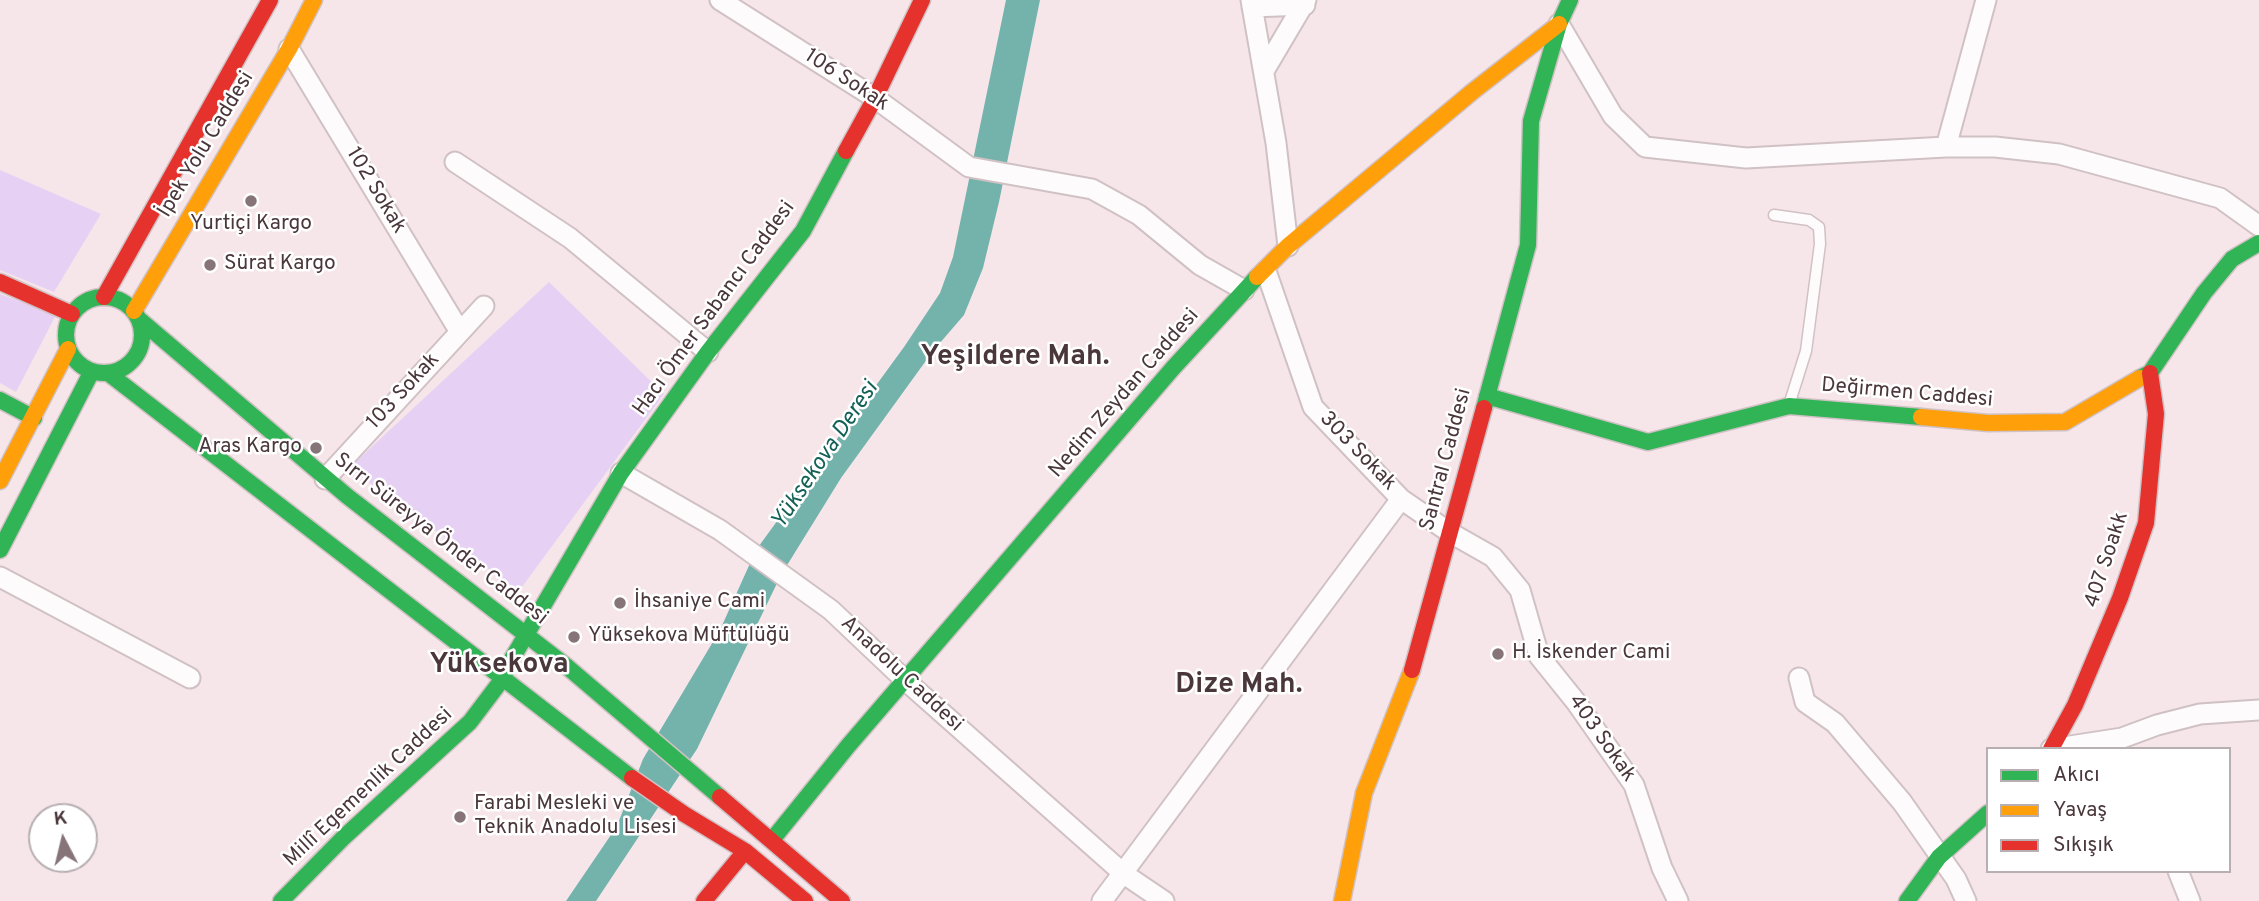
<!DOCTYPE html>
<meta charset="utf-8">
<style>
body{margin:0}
#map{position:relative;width:2259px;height:901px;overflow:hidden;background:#f6e6ea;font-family:Overpass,sans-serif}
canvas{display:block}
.legend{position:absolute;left:1986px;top:747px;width:245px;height:126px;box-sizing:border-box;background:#fff;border:2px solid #b7afb1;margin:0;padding:9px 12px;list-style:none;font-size:21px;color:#4a373c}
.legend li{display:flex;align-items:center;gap:14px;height:35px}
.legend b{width:35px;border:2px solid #b7afb1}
.north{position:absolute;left:28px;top:803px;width:70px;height:70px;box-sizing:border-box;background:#fff;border:2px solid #b7afb1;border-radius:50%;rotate:353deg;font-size:19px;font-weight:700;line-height:28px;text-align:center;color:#4a373c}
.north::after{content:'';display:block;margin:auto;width:24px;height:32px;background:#867479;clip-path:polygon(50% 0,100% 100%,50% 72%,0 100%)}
</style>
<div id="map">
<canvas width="2259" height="901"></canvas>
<ul class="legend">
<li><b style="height:9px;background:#30b455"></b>Akıcı</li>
<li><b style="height:9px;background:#ff9f0a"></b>Yavaş</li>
<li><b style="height:9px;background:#e5322d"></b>Sıkışık</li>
</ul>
<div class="north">K</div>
</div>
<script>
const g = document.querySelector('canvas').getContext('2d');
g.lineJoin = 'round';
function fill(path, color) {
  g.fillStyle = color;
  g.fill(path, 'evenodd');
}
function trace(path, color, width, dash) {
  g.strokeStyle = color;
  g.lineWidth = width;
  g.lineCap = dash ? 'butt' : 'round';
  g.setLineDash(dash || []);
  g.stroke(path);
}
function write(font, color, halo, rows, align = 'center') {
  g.font = font + ' Overpass,sans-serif';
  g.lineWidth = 5;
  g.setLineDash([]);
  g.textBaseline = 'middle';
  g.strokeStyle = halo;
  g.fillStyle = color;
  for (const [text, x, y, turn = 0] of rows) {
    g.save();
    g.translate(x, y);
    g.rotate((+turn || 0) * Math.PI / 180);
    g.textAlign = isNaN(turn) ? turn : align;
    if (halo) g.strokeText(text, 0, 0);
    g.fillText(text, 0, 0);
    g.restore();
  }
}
fill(new Path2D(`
 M0 170 101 214 54 292 0 270Z
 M549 282 664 394 519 591 349 468Z
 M0 294 56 315 16 392 0 383Z`), '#e6d1f5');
fill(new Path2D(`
 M1006 0H1040L999 202 983 268 964 315 933 351 841 478 781 575 697 749 596 901H566L617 826 643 759 720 630 756 550 904 347 940 293 953 257Z`), '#74b3ab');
const lane = new Path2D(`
 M1774 215 1809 220 1819 227 1820 244 1806 351 1789 405`);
const street = new Path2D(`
 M720 0 875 98 969 167 1092 189 1139 215 1200 265 1244 290
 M1251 0 1276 143 1288 246
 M1252 7 1305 5
 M1559 24 1613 116 1645 147 1746 158 1946 147H1995L2059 154 2220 198 2259 226
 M289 49 460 332
 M1264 71 1306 0
 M1946 147 1986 0
 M455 162 570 238 708 352
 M1266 271 1313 407 1401 499 1449 532 1493 557 1520 590 1539 656 1576 702 1634 785 1662 868 1678 901
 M621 473 720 530 831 610 906 681 1124 874 1164 901
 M325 479 484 306
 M0 577 190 678
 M1799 678 1805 702 1835 723 1902 802 1956 879 1966 901
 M2051 749 2122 738 2157 725 2200 714 2259 710
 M2178 871 2190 901
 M1102 901 1401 499`);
const fast = new Path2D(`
 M66 335a38 38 0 1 1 76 0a38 38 0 1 1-76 0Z
 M140 320 347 496 565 665 720 797
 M108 373 632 778
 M2140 378 2150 373 2204 293 2232 259 2259 243
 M1487 396 1648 442 1789 406 1921 417
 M0 400 34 418
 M1484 408 1528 245 1531 121 1559 24 1570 0
 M0 550 92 371
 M772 840 848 746 1173 368 1257 277
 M281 901 344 837 470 722 504 677 506 669 621 473 708 352 803 231 846 151
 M1907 901 1939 857 1988 813`);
const slow = new Path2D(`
 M1257 277 1288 246 1472 92 1559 24
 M134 311 289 49 314 0
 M1921 417 1988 423 2065 422 2140 378
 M0 481 68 349
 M1342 901 1364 793 1412 670`);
const jam = new Path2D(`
 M846 151 875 98 922 0
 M0 282 72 314
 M104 297 270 0
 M1412 670 1484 408
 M2051 749 2075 705 2120 598 2146 523 2156 414 2150 373
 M632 778 684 814 745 851 805 901
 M720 797 842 901
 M704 901 745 851`);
trace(lane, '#d0c1c4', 13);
trace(street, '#d0c1c4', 23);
trace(fast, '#d0c1c4', 19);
trace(slow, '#d0c1c4', 19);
trace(jam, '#d0c1c4', 19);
trace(lane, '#fefbfc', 10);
trace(street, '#fefbfc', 19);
trace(fast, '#30b455', 16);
trace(slow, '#ff9f0a', 16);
trace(jam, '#e5322d', 16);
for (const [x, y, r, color] of [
 [251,201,7,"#867479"],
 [210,265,7,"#867479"],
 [316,448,7,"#867479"],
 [620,603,7,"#867479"],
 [574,637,7,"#867479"],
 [1498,654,7,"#867479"],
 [460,817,7,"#867479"]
]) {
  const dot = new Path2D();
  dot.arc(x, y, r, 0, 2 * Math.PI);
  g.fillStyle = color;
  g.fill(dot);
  trace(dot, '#fff', 2.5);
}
write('21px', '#4a373c', '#fff', [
 ["106 Sokak",846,81,33],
 ["İpek Yolu Caddesi",207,145,-59],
 ["102 Sokak",375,191,59],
 ["Hacı Ömer Sabancı Caddesi",715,309,-54],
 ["103 Sokak",404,392,-47],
 ["Nedim Zeydan Caddesi",1125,394,-49],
 ["Değirmen Caddesi",1907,394,5],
 ["303 Sokak",1357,452,46],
 ["Santral Caddesi",1447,460,-75],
 ["Sırrı Süreyya Önder Caddesi",440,540,38],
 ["407 Soakk",2108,560,-72],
 ["Anadolu Caddesi",901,675,43],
 ["403 Sokak",1601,739,55],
 ["Millî Egemenlik Caddesi",369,788,-43]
]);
write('21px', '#4a373c', '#fff', [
 ["Yurtiçi Kargo",251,225,"center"],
 ["Sürat Kargo",224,265],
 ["Aras Kargo",302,448,"right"],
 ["İhsaniye Cami",634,603],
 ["Yüksekova Müftülüğü",588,637],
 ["H. İskender Cami",1512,654],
 ["Farabi Mesleki ve",474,805],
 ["Teknik Anadolu Lisesi",474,829]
], 'left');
write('italic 23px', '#136157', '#fff', [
 ["Yüksekova Deresi",826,456,-56]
]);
write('bold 28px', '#4a373c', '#fff', [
 ["Yeşildere Mah.",1015,358],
 ["Yüksekova",499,666],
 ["Dize Mah.",1239,686]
]);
</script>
